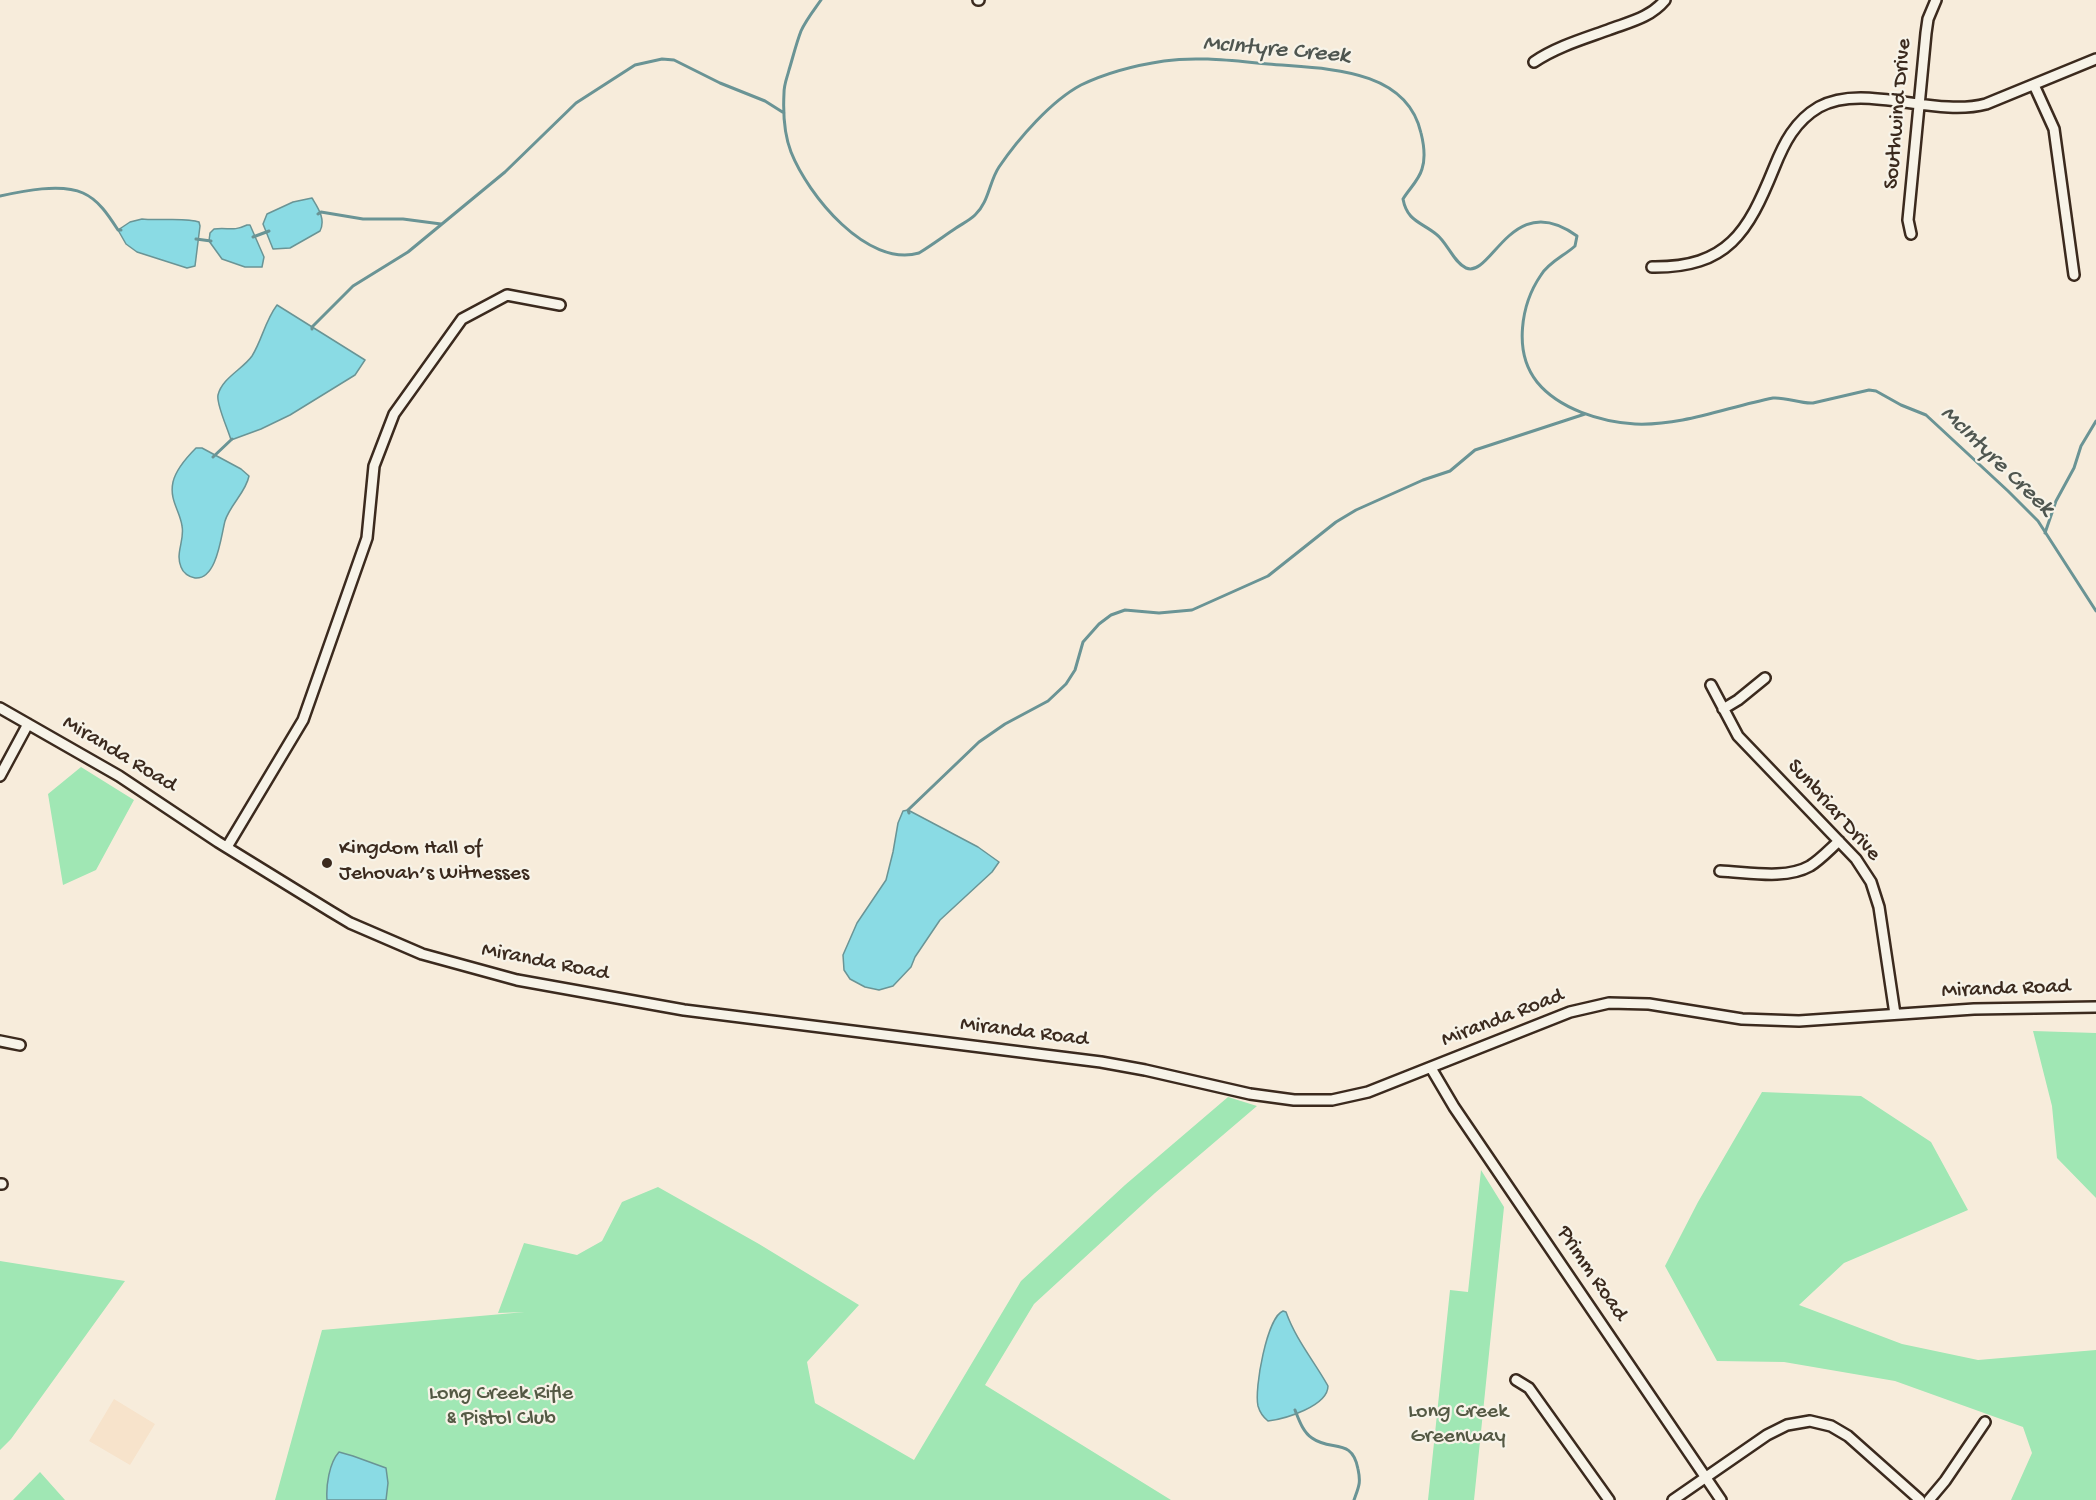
<!DOCTYPE html>
<meta charset="utf-8">
<style>
body{margin:0}
canvas{display:block;background:#f7ecdb}
</style>
<canvas width="2096" height="1500"></canvas>
<script>
const g = document.querySelector('canvas').getContext('2d');
g.lineJoin = 'round';
function fill(path, color) {
  g.fillStyle = color;
  g.fill(path, 'evenodd');
}
function trace(path, color, width, dash) {
  g.strokeStyle = color;
  g.lineWidth = width;
  g.lineCap = dash ? 'butt' : 'round';
  g.setLineDash(dash || []);
  g.stroke(path);
}
function write(font, color, halo, rows, align = 'center') {
  g.font = font + ' "Gochi Hand",sans-serif';
  g.lineWidth = 4.5;
  g.setLineDash([]);
  g.textBaseline = 'middle';
  g.strokeStyle = halo;
  g.fillStyle = color;
  for (const [text, x, y, turn = 0] of rows) {
    g.save();
    g.translate(x, y);
    g.rotate((+turn || 0) * Math.PI / 180);
    g.textAlign = isNaN(turn) ? turn : align;
    if (halo) g.strokeText(text, 0, 0);
    g.fillText(text, 0, 0);
    g.restore();
  }
}
fill(new Path2D(`
 M114 1399 155 1424 130 1465 89 1441Z`), '#f7e3cb');
fill(new Path2D(`
 M81 767 134 800 96 870 63 885 48 794Z
 M2033 1031 2096 1033V1198L2057 1158 2052 1106Z
 M1762 1092 1861 1096 1931 1142 1968 1210 1844 1263 1799 1305 1902 1344 1978 1360 2096 1350V1500H2011L2032 1453 2023 1427 1895 1381 1784 1362 1717 1361 1665 1266 1698 1202Z
 M1228 1097 1257 1106 1155 1193 1034 1304 985 1385 1171 1500H275L322 1330 525 1312 498 1313 524 1243 577 1255 602 1241 622 1202 658 1187 759 1244 859 1305 807 1362 815 1403 914 1460 1021 1281 1125 1185Z
 M1481 1170 1504 1207 1474 1500H1428L1450 1290 1468 1292Z
 M0 1261 125 1281 11 1439 0 1450Z
 M40 1472 65 1500H13Z`), '#a0e7b4');
const water = new Path2D(`
 M312 198C318 208 326 219 320 231L290 248 273 249 263 224 267 214 293 202Z
 M142 219C158 221 187 217 199 222L200 226 195 266 187 268 137 252 126 244 118 230 130 222Z
 M247 225H250L264 257 262 267H245L222 259 209 241 210 233 214 229C229 227 232 232 247 225Z
 M277 305 365 360 355 375 290 415 261 429 231 440C228 429 216 404 218 395 222 378 243 369 252 356 262 340 265 321 277 305Z
 M196 448H202L241 469 249 476C246 492 230 505 225 521 221 536 217 580 195 578 189 577 183 573 181 567 175 553 185 540 182 526 180 511 169 500 173 482 176 469 187 457 196 448Z
 M908 810 978 847 999 862 992 872 940 920 915 957 911 967 893 986 879 990 865 987 850 979 844 970 843 955 857 923 886 880 893 852 898 823 903 811Z
 M1283 1311 1286 1312C1296 1340 1314 1361 1328 1386 1328 1406 1285 1419 1268 1421 1263 1417 1260 1413 1258 1406 1254 1389 1267 1317 1283 1311Z
 M339 1452 353 1456 386 1468 388 1483 386 1500H327C326 1486 329 1463 339 1452Z`);
fill(water, '#8adbe4');
trace(water, '#6a9495', 1.5);
trace(new Path2D(`
 M821 0C814 10 806 20 801 31 796 44 793 57 789 70 787 78 784 84 784 93 783 112 784 134 791 152 808 195 867 268 919 253 932 245 944 236 956 228 962 224 970 220 975 215 989 202 989 182 999 167 1018 139 1051 101 1081 85 1106 73 1137 65 1164 61 1198 56 1234 61 1268 64 1321 69 1406 66 1421 133 1424 145 1426 157 1422 169 1419 180 1409 189 1403 199 1407 221 1421 222 1436 234 1447 242 1454 263 1466 268 1492 279 1511 188 1577 236L1575 246C1564 256 1549 262 1541 275 1521 304 1513 352 1537 382 1559 409 1601 422 1635 424 1683 426 1727 407 1773 398 1787 397 1800 404 1813 403L1869 390 1876 391 1901 405 1926 415 2008 491 2038 521 2096 611
 M0 196C23 191 61 183 83 193 99 200 109 216 118 230H121
 M318 214 321 212 363 219H403L441 224
 M253 237 269 231
 M196 239 211 241
 M312 329V327L353 286 408 252 505 172 576 103 635 65 662 59 674 60 720 83 765 101 784 113
 M213 457 232 439
 M2045 533 2056 501 2074 468 2081 446 2096 421
 M909 813 908 810 979 742 1005 724 1048 701 1066 684 1075 670 1083 642 1099 624 1111 615 1125 610 1159 613 1192 610 1268 576 1336 522 1356 510 1423 480 1450 471 1475 450 1585 414
 M1295 1410C1299 1420 1303 1432 1312 1438 1331 1452 1352 1437 1358 1469 1361 1483 1359 1486 1354 1500`), '#6a9495', 3);
const minor = new Path2D(`
 M978 0H979
 M1534 62C1556 47 1583 39 1608 30 1629 22 1650 18 1665 0
 M2034 85 2054 129 2074 275
 M1911 234 1908 220 1926 33 1928 19 1936 0
 M1652 267C1728 268 1748 232 1774 168 1784 143 1795 121 1819 107 1864 82 1934 118 1986 104L2096 59
 M1711 685 1738 736 1856 859 1871 882 1879 907 1895 1014
 M0 708 119 776 218 842 330 911 350 923 422 954 517 980 684 1010 1101 1062 1145 1070 1250 1094 1294 1100H1332L1368 1092 1570 1012 1609 1003 1649 1004 1742 1019 1799 1021 1974 1009 2096 1007
 M1723 709 1738 700 1765 678
 M0 776 28 724
 M227 847 303 720 367 538 374 466 394 414 462 319 507 295 560 305
 M1720 871C1748 872 1785 880 1810 866 1821 859 1829 850 1839 841
 M0 1041 20 1045
 M1431 1068 1454 1107 1721 1500
 M0 1184H2
 M1516 1380 1529 1388 1609 1500
 M1673 1500 1767 1435 1787 1425 1810 1421 1831 1426 1848 1436 1920 1500
 M1929 1500 1945 1481 1985 1422`);
trace(minor, '#3b2a1e', 14);
trace(minor, '#f7f3e8', 9);
for (const [x, y, r, color] of [
 [327,863,6,"#3b2a1e"]
]) {
  const dot = new Path2D();
  dot.arc(x, y, r, 0, 2 * Math.PI);
  g.fillStyle = color;
  g.fill(dot);
  trace(dot, '#f7f3e8', 2);
}
write('22px', '#3b2a1e', '#f7f3e8', [
 ["Southwind Drive",1899,114,-85],
 ["Miranda Road",119,755,31],
 ["Sunbriar Drive",1833,811,48],
 ["Miranda Road",545,963,11],
 ["Miranda Road",2006,990,-2],
 ["Miranda Road",1503,1019,-21],
 ["Miranda Road",1024,1033,7],
 ["Primm Road",1591,1274,56]
]);
write('22px', '#3b2a1e', '#f7f3e8', [
 ["Kingdom Hall of",339,850],
 ["Jehovah’s Witnesses",339,875]
], 'left');
write('22px', '#545944', '#f7f3e8', [
 ["Long Creek Rifle",501,1395],
 ["& Pistol Club",501,1420],
 ["Long Creek",1458,1413],
 ["Greenway",1458,1438]
]);
write('italic 24px', '#4f5650', '#f7f3e8', [
 ["McIntyre Creek",1276,51,5],
 ["McIntyre Creek",1996,462,44]
]);
</script>
